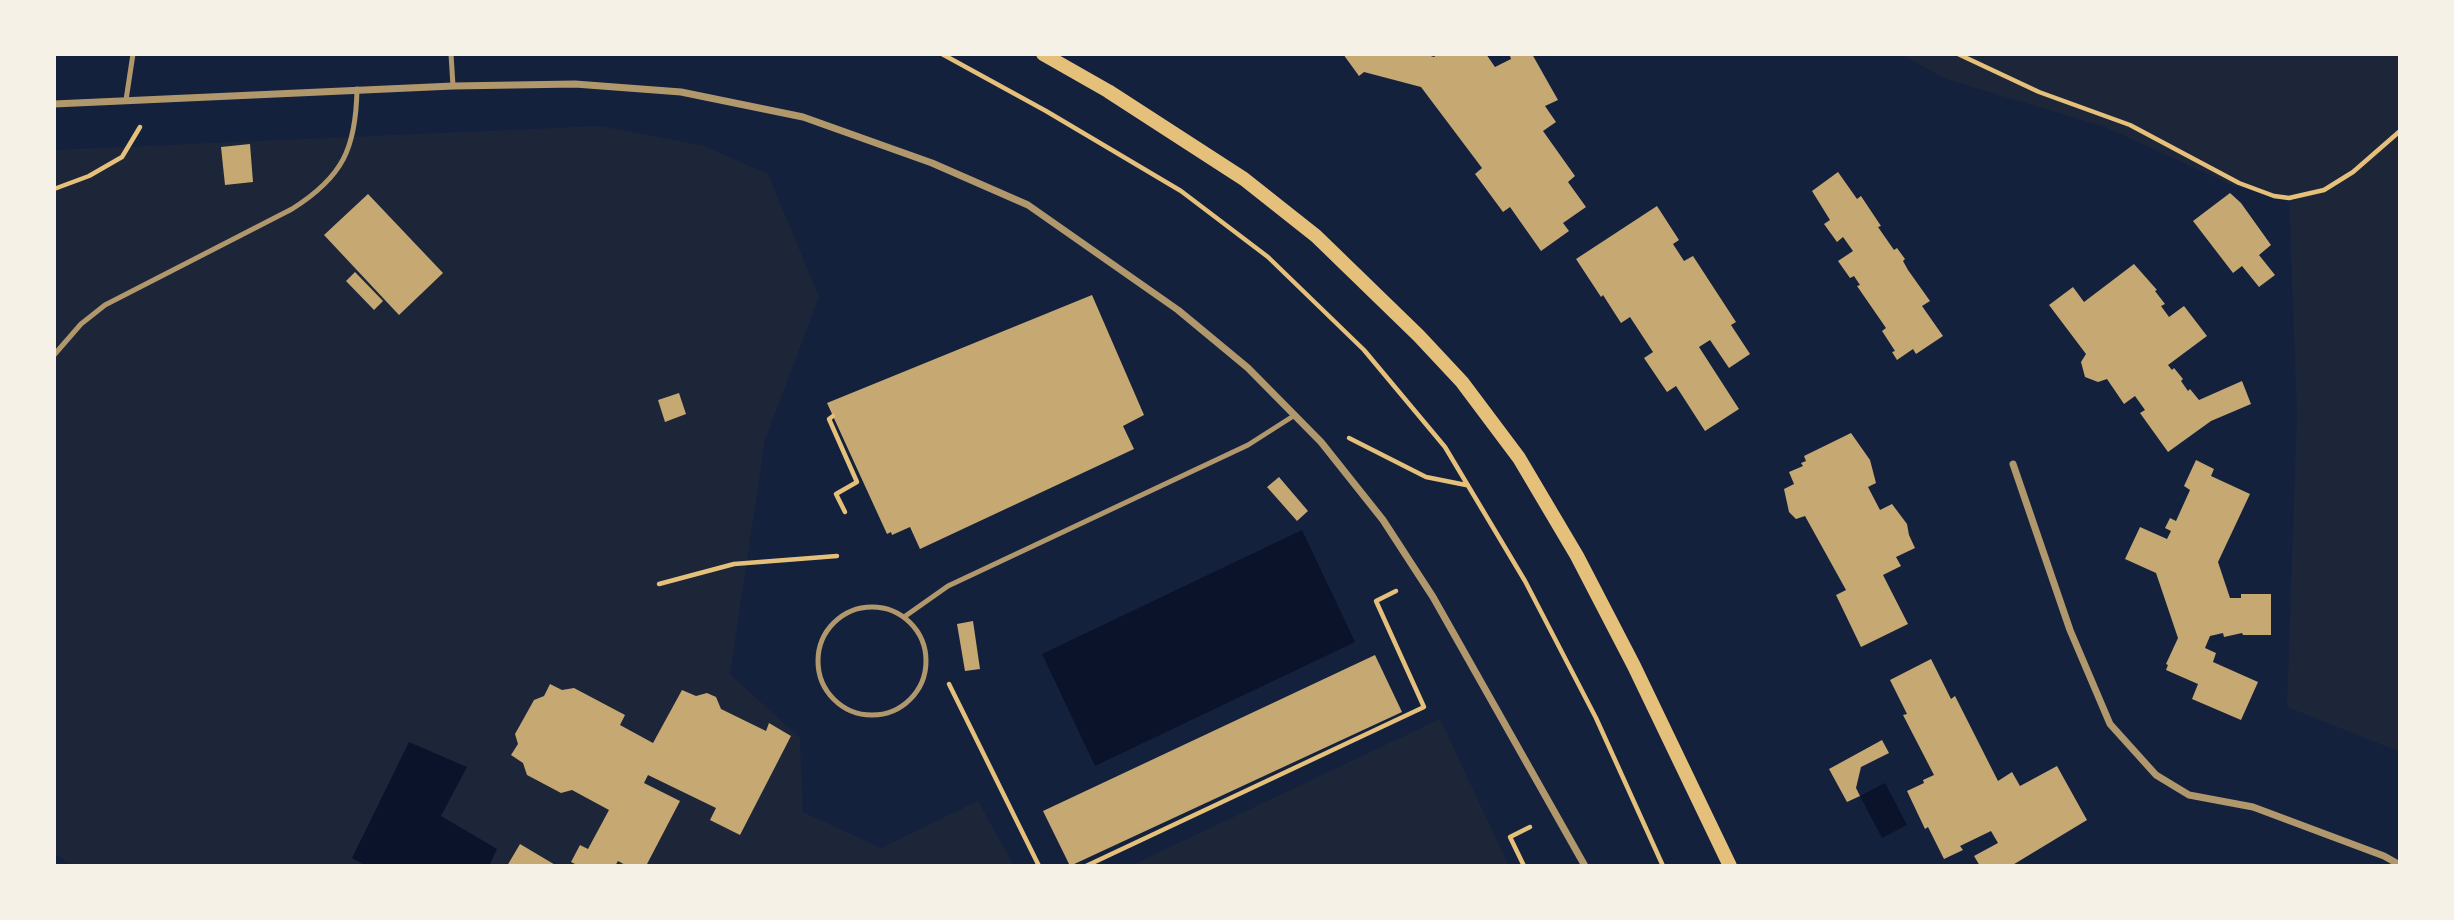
<!DOCTYPE html>
<style>
body{margin:0}
#map{position:relative;width:2454px;height:920px;overflow:hidden;background:#14213d;font-family:"Exo 2",sans-serif}
canvas{display:block}
.frame{position:absolute;inset:0;border:56px solid #f6f1e7;pointer-events:none}
</style>
<div id="map">
<canvas width="2454" height="920"></canvas>
<div class="frame"></div>
</div>
<script>
const g = document.querySelector('canvas').getContext('2d');
g.lineJoin = 'round';
function fill(path, color) {
  g.fillStyle = color;
  g.fill(path, 'evenodd');
}
function trace(path, color, width, dash) {
  g.strokeStyle = color;
  g.lineWidth = width;
  g.lineCap = dash ? 'butt' : 'round';
  g.setLineDash(dash || []);
  g.stroke(path);
}
fill(new Path2D(`
 M1900 54H2400V752L2287 707 2297 415 2289 198 2234 186 2105 127 1946 79Z
 M600 126 704 146 768 174 819 297 765 440 730 674 800 738 803 812 881 848 978 801 1014 866H73L54 853V150Z
 M1440 719 1509 866H1130Z`), '#1d2539');
fill(new Path2D(`
 M1302 530 1355 642 1095 766 1042 654Z
 M409 742 467 767 441 816 497 849 489 866H366L352 858Z
 M1885 783 1907 825 1882 838 1860 796Z`), '#0b132b');
fill(new Path2D(`
 M1343 54H1424L1434 57 1438 54H1486L1495 67 1511 59 1510 56 1513 54H1532L1558 100 1545 106 1556 122 1543 131 1575 176 1568 182 1586 207 1563 223 1569 231 1541 251 1510 207 1503 212 1475 174 1482 168 1421 87 1364 72 1359 76Z
 M250 144 253 182 225 185 221 147Z
 M1838 172 1857 199 1861 196 1881 226 1878 227 1894 250 1897 248 1905 259 1903 261 1908 270 1930 301 1922 306 1943 336 1916 354 1913 349 1897 360 1892 352 1895 351 1882 331 1886 328 1857 286 1860 285 1854 276 1850 278 1838 261 1853 251 1843 237 1837 242 1824 224 1830 220 1812 191Z
 M2230 193 2241 203 2271 245 2259 255 2275 275 2259 287 2242 266 2233 273 2193 221Z
 M368 194 443 273 399 315 324 235Z
 M1657 206 1679 240 1673 244 1684 261 1693 256 1736 322 1731 325 1750 354 1729 368 1710 340 1699 347 1739 409 1705 431 1676 386 1667 392 1644 358 1653 352 1630 317 1621 323 1603 295 1601 297 1576 259Z
 M2134 264 2157 290 2155 291 2165 304 2161 306 2169 317 2184 306 2207 336 2168 365 2172 370 2174 368 2183 379 2181 381 2188 391 2190 389 2199 400 2242 381 2251 404 2211 421 2168 452 2140 413 2145 410 2135 396 2124 404 2107 379 2098 382 2085 377 2081 362 2086 354 2049 305 2073 287 2084 302Z
 M355 272 383 301 374 310 346 281Z
 M1092 295 1144 415 1123 426 1134 449 920 549 910 527 892 535 891 532 887 534 827 403Z
 M679 393 686 414 665 422 658 400Z
 M1851 433 1870 460 1876 483 1868 487 1880 510 1892 504 1907 524 1909 535 1915 548 1896 557 1901 566 1883 575 1908 624 1861 647 1836 595 1846 590 1805 516 1796 519 1789 512 1784 489 1794 484 1789 472 1803 466 1801 463 1806 461 1804 456Z
 M2196 460 2214 469 2211 476 2250 494 2218 562 2230 598H2241V594H2271V635H2243L2242 633 2224 637 2223 633 2210 636 2205 648 2216 653 2213 662 2258 682 2241 720 2192 699 2198 684 2166 670 2168 665 2166 664 2178 638 2156 573 2125 559 2140 527 2167 539 2171 531 2165 528 2170 518 2176 521 2190 490 2184 486Z
 M1279 477 1308 511 1297 521 1267 487Z
 M973 621 980 669 965 671 957 624Z
 M1375 655 1402 712 1070 866 1043 811Z
 M1931 659 1951 699 1955 696 1998 781 2012 772 2020 786 2057 766 2087 820 2011 866H1980L1974 856 1998 843 1991 831 1960 846 1963 850 1944 859 1928 827 1925 829 1907 791 1924 783 1923 780 1934 775 1903 715 1907 714 1890 680Z
 M550 684 562 690 574 688 625 715 620 725 653 743 682 690 696 696 707 693 716 697 721 709 766 731 769 723 791 736 740 835 710 820 716 808 648 775 644 783 680 801 646 866H627L618 861 615 866H579L571 862 580 845 588 849 609 810 572 790 561 793 527 775 523 763 511 755 518 744 515 734 534 700 544 696Z
 M1882 740 1889 753 1861 767 1856 788 1860 796 1847 802 1829 769Z
 M520 844 557 866H507Z`), '#c6a872');
trace(new Path2D(`
 M942 54 1046 111 1181 191 1268 257 1364 350 1445 447 1525 581 1596 718 1663 866
 M1958 54 2039 92 2130 125 2239 183 2274 196 2289 198 2324 190 2353 172 2400 131
 M54 189 89 176 122 157 140 127
 M833 416 829 419 857 482 836 494 845 512
 M1349 438 1426 477 1466 485
 M659 584 734 564 837 556
 M949 684 1039 866
 M1086 866 1424 707 1376 601 1396 591
 M1524 866 1510 837 1530 827`), '#e5c07b', 4.5);
trace(new Path2D(`
 M451 54 453 86
 M126 100 133 54
 M54 355 81 324 105 305 292 209C343 177 356 148 357 89
 M818 661a54 54 0 1 1 108 0a54 54 0 1 1-108 0Z
 M904 617 948 586 1248 445 1295 415`), '#b1986c', 5);
trace(new Path2D(`
 M54 104 453 86 575 84 681 92 803 117 932 163 1028 205 1178 310 1248 368 1321 442 1383 520 1433 597 1585 866
 M2013 464 2070 630 2110 724 2156 775 2189 795 2253 807 2384 856 2400 865`), '#b1986c', 7);
trace(new Path2D(`
 M1043 54 1108 91 1244 179 1316 236 1419 336 1462 382 1519 458 1577 556 1634 666 1730 866`), '#e5c07b', 14);
</script>
